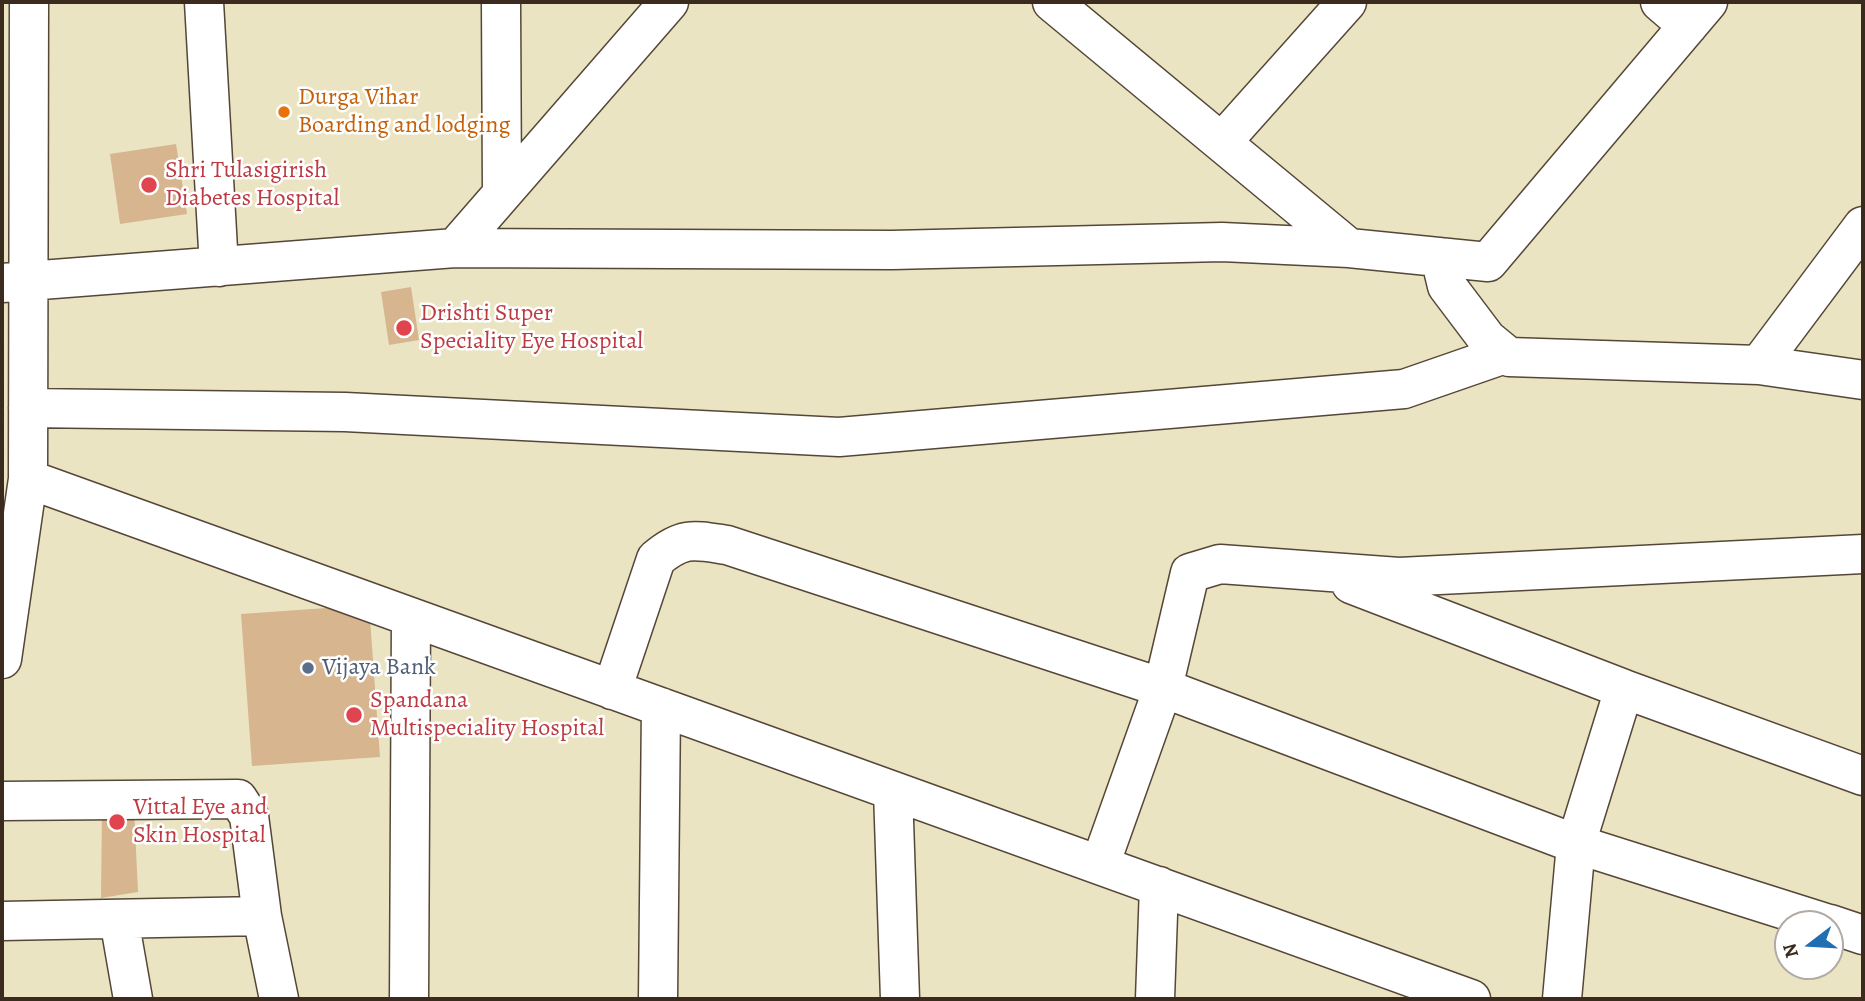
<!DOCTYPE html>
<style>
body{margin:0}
#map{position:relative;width:1865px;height:1001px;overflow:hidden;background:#ebe4c3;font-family:Alegreya,serif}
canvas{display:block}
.frame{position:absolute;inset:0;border:4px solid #3b2a1e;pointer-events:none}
.north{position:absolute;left:1774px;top:910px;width:70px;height:70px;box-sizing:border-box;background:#fff;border:2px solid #b1aaa5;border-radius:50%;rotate:253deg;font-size:19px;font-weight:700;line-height:28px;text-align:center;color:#3b2a1e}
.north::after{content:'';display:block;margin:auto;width:24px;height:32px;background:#1f6fb2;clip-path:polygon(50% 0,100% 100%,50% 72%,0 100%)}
</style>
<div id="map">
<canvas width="1865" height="1001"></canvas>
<div class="frame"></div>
<div class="north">N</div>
</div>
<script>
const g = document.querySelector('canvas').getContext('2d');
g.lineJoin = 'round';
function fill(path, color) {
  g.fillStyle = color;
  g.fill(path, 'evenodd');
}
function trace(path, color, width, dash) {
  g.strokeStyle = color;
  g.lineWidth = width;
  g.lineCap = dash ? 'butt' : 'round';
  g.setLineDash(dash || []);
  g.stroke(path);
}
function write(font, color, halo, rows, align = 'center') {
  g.font = font + ' Alegreya,serif';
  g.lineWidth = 5;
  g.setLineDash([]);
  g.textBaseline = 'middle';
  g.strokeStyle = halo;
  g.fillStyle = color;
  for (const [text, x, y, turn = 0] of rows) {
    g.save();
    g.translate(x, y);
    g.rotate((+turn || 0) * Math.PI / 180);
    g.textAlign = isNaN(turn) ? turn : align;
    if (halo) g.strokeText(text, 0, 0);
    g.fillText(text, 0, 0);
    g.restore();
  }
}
fill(new Path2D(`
 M176 144 187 214 120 224 110 154Z
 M411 287 419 340 389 345 381 292Z
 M369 605 380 757 252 766 241 614Z
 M134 808 138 892 101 898 102 810Z`), '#d6b58f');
const minor = new Path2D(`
 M204 2 219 267
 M501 2 502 194
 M1052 2 1349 248 1488 262 1708 2
 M1660 2 1688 26
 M1222 142 1347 2
 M455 248 892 250 1222 242 1349 248
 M1440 257 1447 286 1487 339 1509 357 1759 365 1863 380
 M2 283 455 248 669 2
 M1759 365 1863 226
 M28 408 345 412 839 437 1404 389 1505 354
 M28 479 1471 999
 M1351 584 1624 689
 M2 659 28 479 29 2
 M612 690 656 559C683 536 694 540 727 545L1163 688 1576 844 1829 924
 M893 791 900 999
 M2 801 238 799 249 816 262 916 279 999
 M1100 865 1163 688 1190 573 1220 564 1399 577 1863 554
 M119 919 133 999
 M2 921 262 916
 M1830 924 1863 935
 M409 999 411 617
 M658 999 661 707
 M1155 999 1159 886
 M1562 999 1576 844 1624 689 1863 776`);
trace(minor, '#554637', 41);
trace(minor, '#fff', 38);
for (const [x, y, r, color] of [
 [284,112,7,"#e8710a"],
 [149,185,9,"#e0444e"],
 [404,328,9,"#e0444e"],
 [308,668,7,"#5c6f8a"],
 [354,715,9,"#e0444e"],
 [117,822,9,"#e0444e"]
]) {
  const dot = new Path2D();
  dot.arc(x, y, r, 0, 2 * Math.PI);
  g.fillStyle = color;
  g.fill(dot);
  trace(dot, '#fff', 2.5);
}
write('24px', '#c56008', '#fff', [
 ["Durga Vihar",298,98],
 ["Boarding and lodging",298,126]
], 'left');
write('24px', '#be3a42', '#fff', [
 ["Shri Tulasigirish",165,171],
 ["Diabetes Hospital",165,199],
 ["Drishti Super",420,314],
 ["Speciality Eye Hospital",420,342],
 ["Spandana",370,701],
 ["Multispeciality Hospital",370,729],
 ["Vittal Eye and",133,808],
 ["Skin Hospital",133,836]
], 'left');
write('24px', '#4e5e75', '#fff', [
 ["Vijaya Bank",322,668]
], 'left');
</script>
